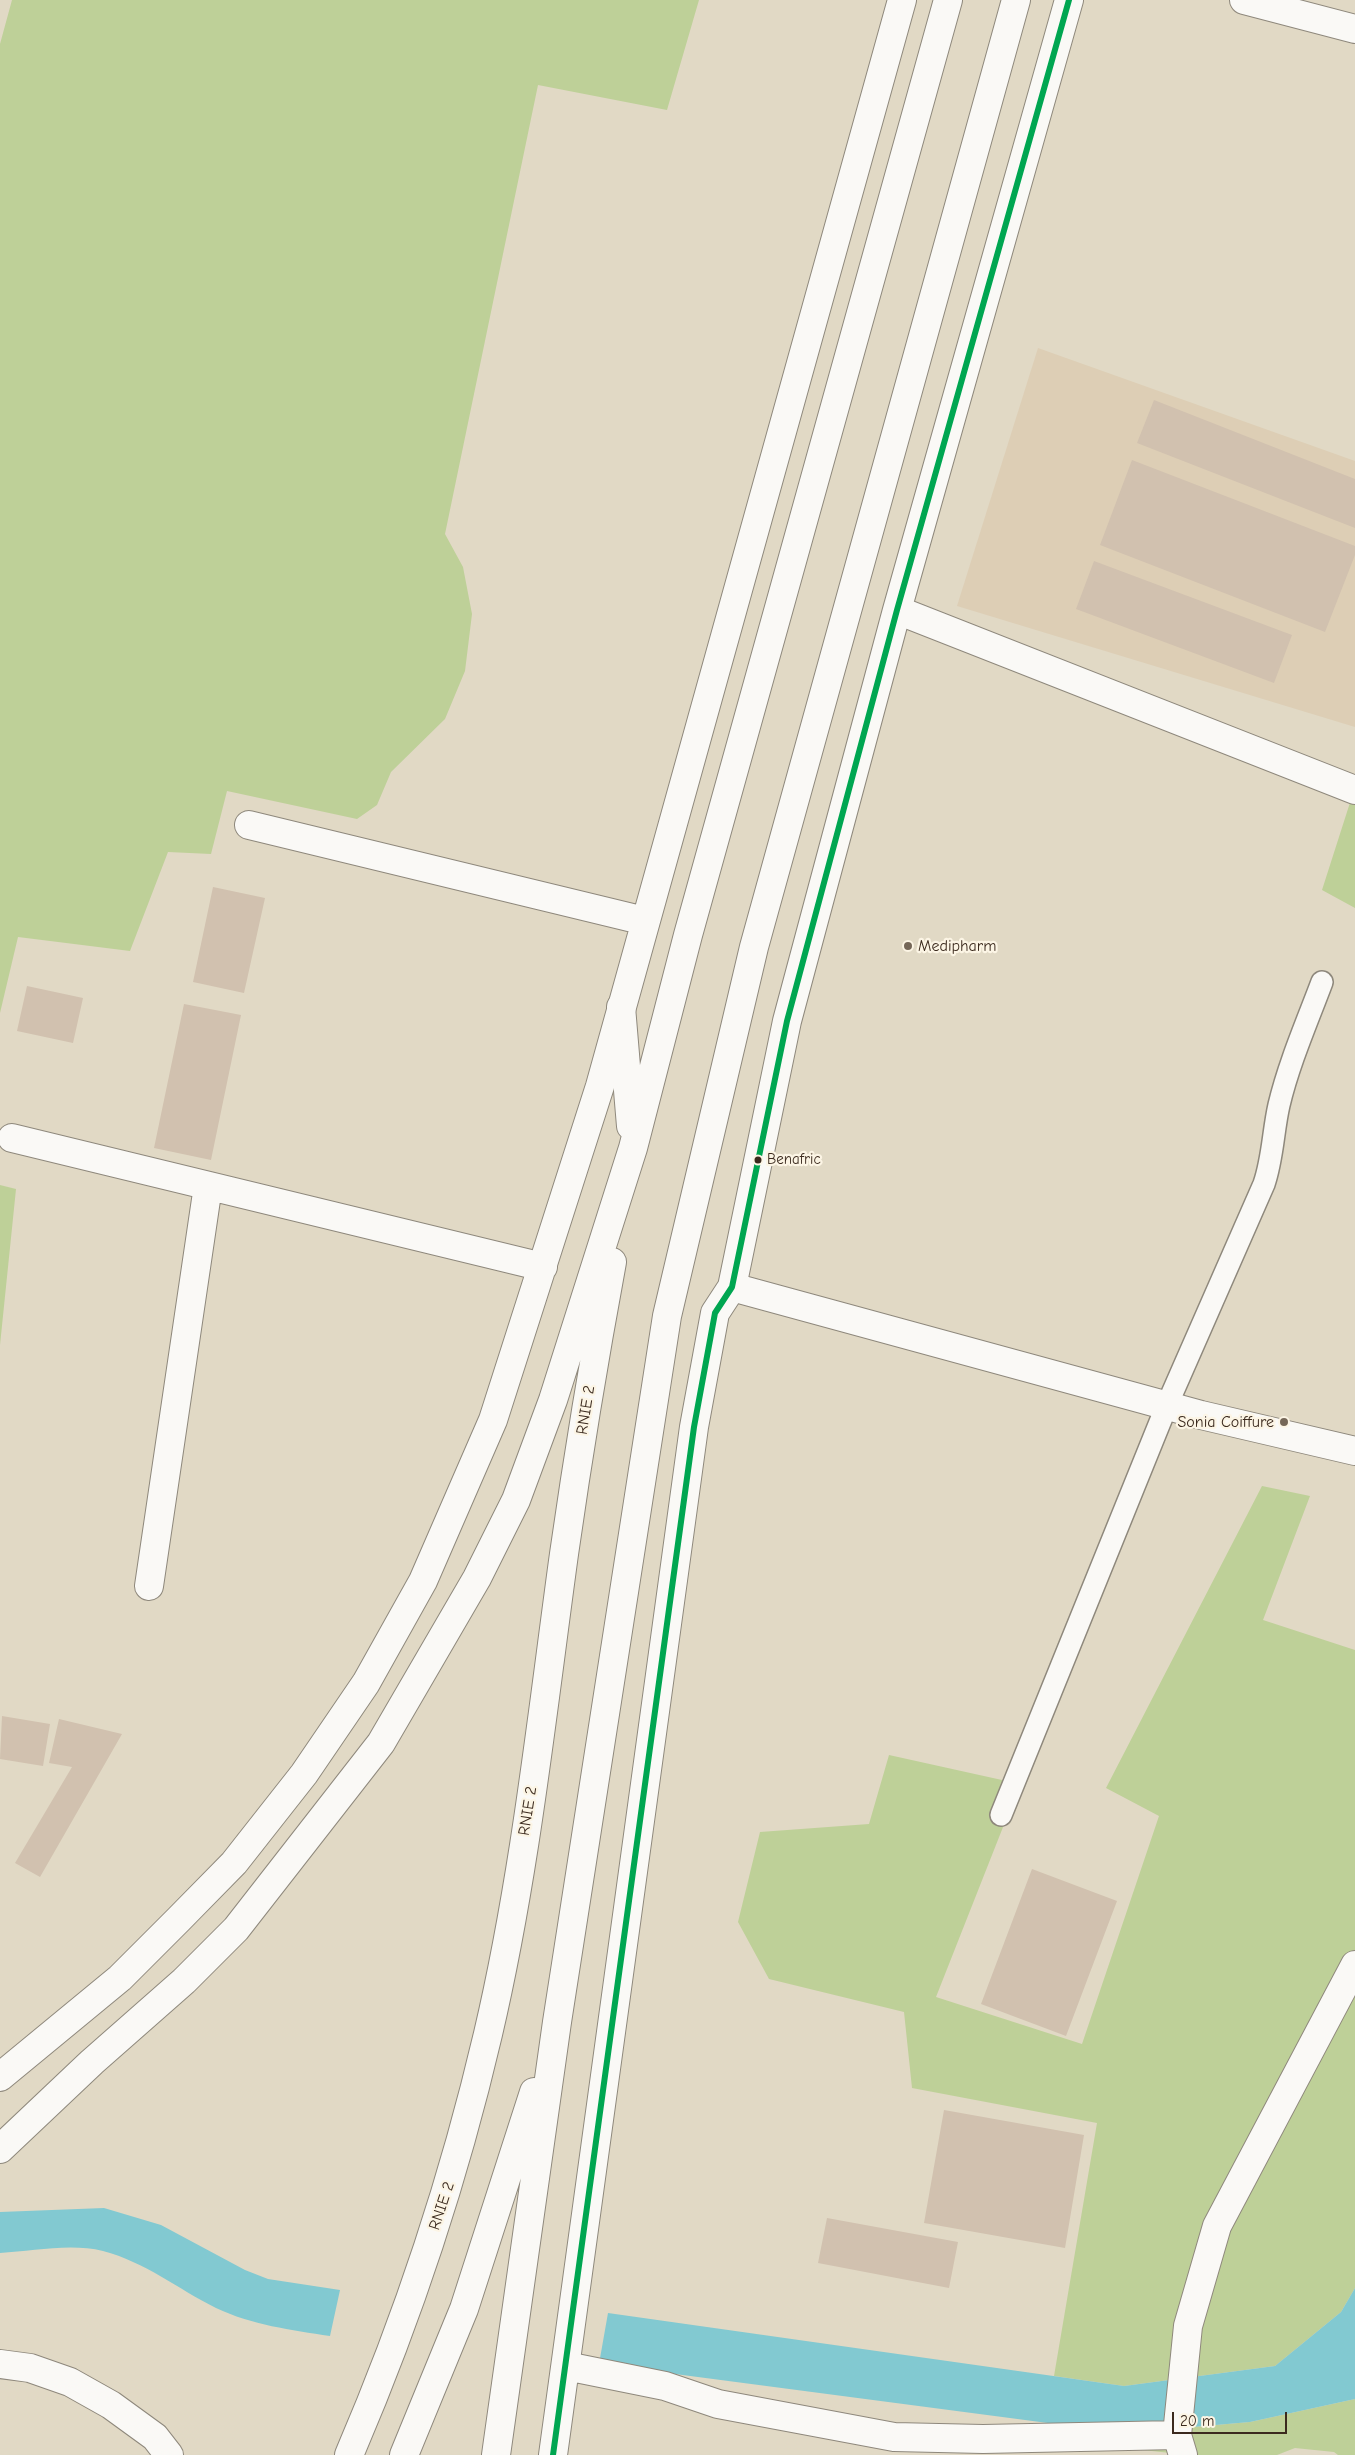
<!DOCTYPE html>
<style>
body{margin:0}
#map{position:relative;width:1355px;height:2455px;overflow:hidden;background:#e1d9c5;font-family:"Comic Neue",sans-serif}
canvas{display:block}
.scale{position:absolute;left:1172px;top:2412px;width:115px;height:22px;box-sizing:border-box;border:2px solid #3b2a1e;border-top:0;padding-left:6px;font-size:15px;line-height:18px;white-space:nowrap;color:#3b2a1e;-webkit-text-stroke:4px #fcf5e5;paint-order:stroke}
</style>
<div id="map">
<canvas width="1355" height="2455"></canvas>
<div class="scale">20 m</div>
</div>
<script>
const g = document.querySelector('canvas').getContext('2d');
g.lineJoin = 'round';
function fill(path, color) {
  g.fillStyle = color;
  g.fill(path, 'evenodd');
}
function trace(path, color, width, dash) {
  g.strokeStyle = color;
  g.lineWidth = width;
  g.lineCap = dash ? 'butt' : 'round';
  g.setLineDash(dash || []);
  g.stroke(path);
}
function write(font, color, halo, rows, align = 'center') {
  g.font = font + ' "Comic Neue",sans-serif';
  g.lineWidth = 4.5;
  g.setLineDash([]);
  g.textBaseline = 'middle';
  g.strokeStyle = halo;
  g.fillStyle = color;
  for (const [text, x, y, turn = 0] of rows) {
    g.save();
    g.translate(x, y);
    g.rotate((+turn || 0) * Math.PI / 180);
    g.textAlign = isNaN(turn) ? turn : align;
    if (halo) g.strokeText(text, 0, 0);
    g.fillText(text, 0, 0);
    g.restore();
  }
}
fill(new Path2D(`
 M1038 348 1355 461V727L957 606Z`), '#ddceb5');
fill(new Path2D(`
 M12 0H699L667 110 538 85 445 534 463 567 472 614 465 671 445 719 391 772 377 805 357 819 227 791 211 854 168 852 130 951 18 937 0 1013V44Z
 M1355 787V908L1322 890Z
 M0 1185 16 1189 0 1345Z
 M1262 1486 1310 1496 1263 1620 1355 1650V2288L1341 2312 1275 2366 1124 2386 1054 2376 1097 2123 912 2088 904 2012 769 1979 738 1922 760 1832 869 1824 889 1755 1020 1784 936 1997 1082 2044 1159 1816 1106 1788Z
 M1355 2399V2455H1338L1334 2452 1295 2448 1277 2455H1189L1124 2448V2433L1250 2422Z`), '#bed098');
fill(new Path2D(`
 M104 2208 161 2225 245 2270 268 2279 340 2290 330 2336C291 2330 252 2325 216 2308 178 2289 145 2262 103 2251 71 2243 33 2251 0 2253V2212Z
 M1355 2288V2399L1250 2422 1124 2433 599 2364 608 2313 1124 2386 1275 2366 1341 2312Z`), '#82c9d1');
fill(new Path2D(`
 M1154 400 1355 479V528L1137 443Z
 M1132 460 1355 546V555L1325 632 1100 545Z
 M1094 561 1292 635 1274 683 1076 609Z
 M213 887 265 898 244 993 193 982Z
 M27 986 83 998 73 1043 17 1031Z
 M184 1004 241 1015 211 1160 154 1148Z
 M2 1716 50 1724 43 1766 0 1759Z
 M59 1719 122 1734 40 1877 15 1863 72 1767 49 1763Z
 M1032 1869 1117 1901 1066 2036 981 2004Z
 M944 2110 1084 2135 1065 2248 924 2223Z
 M827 2218 958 2242 949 2288 818 2263Z`), '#d1c1af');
const service = new Path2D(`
 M1001 1815 1167 1405 1264 1184C1273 1158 1273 1131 1279 1105 1289 1063 1307 1022 1322 982`);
const minor = new Path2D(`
 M1244 0 1355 29
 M897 610 1355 790
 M249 825 645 921
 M12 1138 543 1267
 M732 1287 1201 1415 1355 1451
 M149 1586 208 1186
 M0 2077 120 1978 179 1919 234 1863 304 1774 366 1683 423 1581 493 1420 600 1086 902 0
 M566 2366 665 2386 718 2404 894 2437 983 2439 1177 2435
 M553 2455 694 1427 715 1313 732 1287 787 1021 897 610 1069 0
 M1183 2455 1177 2435 1188 2326 1217 2226 1355 1965`);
const trunk = new Path2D(`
 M621 1007 631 1126
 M0 2149 92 2062 184 1981 236 1929 381 1743 477 1578 516 1500 553 1400 633 1148 688 935 948 0
 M0 2364 30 2368 70 2382 111 2405 155 2437 169 2455
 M349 2455C408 2318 454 2179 488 2034 525 1876 542 1714 564 1554 578 1456 594 1359 612 1262
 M404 2455 464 2309 534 2092
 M496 2455 557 2022 667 1316 754 947 1016 0`);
trace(service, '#8e887c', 24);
trace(minor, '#8e887c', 30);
trace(trunk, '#8e887c', 30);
trace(service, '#faf9f6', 21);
trace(minor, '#faf9f6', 28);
trace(trunk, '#faf9f6', 28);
trace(new Path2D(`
 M553 2455 694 1427 715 1313 732 1287 787 1021 897 610 1069 0`), '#00a651', 6);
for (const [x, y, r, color] of [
 [908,946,5,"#756758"],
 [758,1160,4.5,"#3b2a1e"],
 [1284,1422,5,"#756758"]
]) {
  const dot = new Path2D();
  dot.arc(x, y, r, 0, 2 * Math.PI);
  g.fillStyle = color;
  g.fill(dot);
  trace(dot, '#fcf5e5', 2);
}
write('15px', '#3b2a1e', '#fcf5e5', [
 ["Benafric",767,1160]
], 'left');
write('16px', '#3b2a1e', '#fcf5e5', [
 ["Medipharm",918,946],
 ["Sonia Coiffure",1274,1422,"right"]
], 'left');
write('16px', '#3b2a1e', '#fcf5e5', [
 ["RNIE 2",586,1410,-81],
 ["RNIE 2",528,1811,-81],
 ["RNIE 2",442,2206,-72]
]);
</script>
